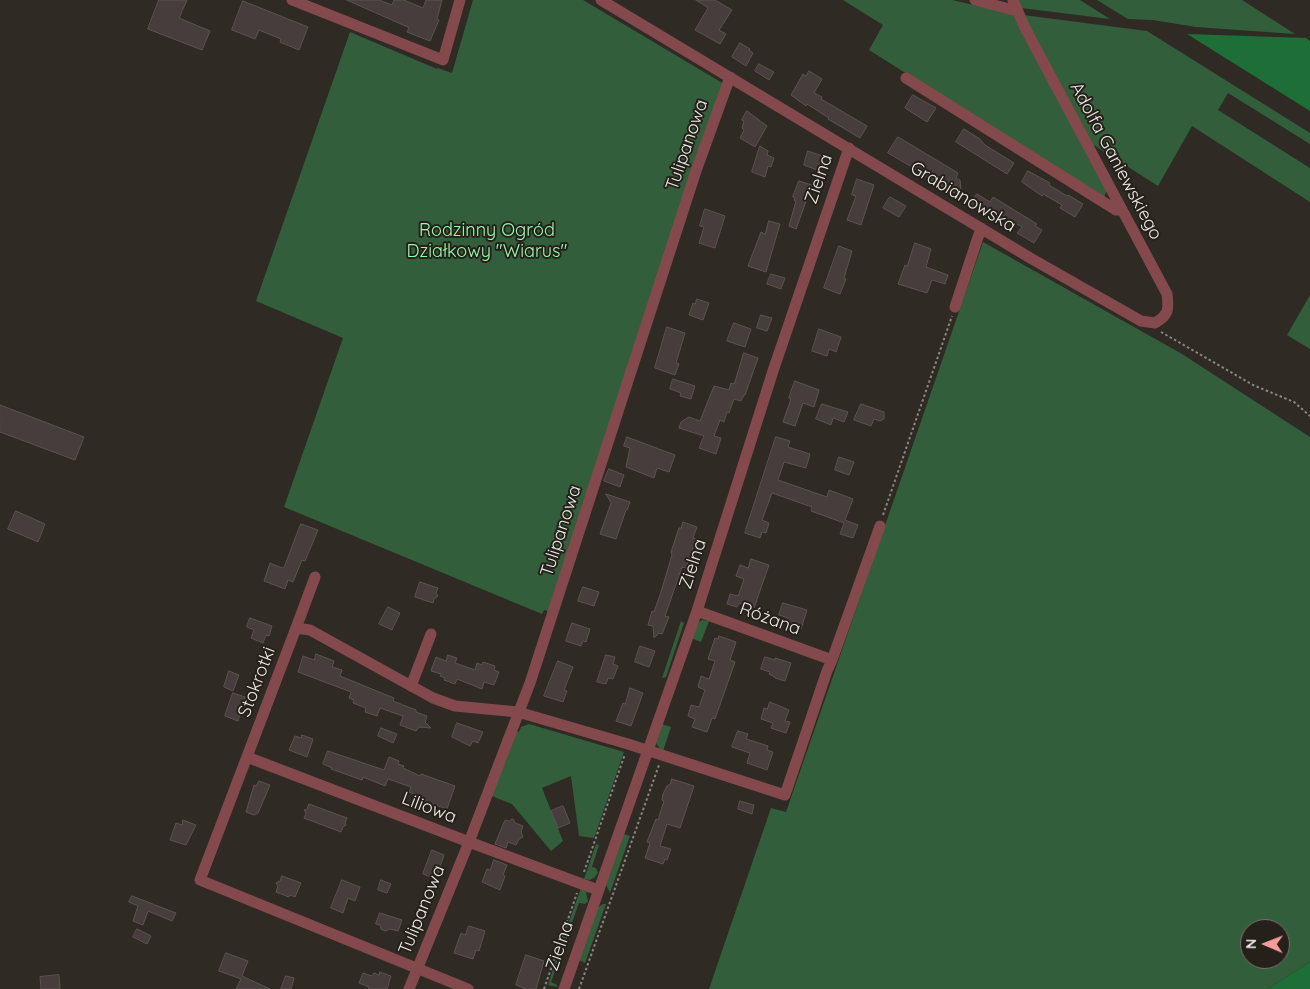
<!DOCTYPE html>
<meta charset="utf-8">
<style>
body{margin:0}
#map{position:relative;width:1310px;height:989px;overflow:hidden;background:#2f2b24;font-family:Quicksand,sans-serif}
canvas{display:block}
.north{position:absolute;left:1240px;top:919px;width:50px;height:50px;box-sizing:border-box;background:#25211a;border:1px solid #75716c;border-radius:50%;rotate:271deg;font-size:14px;font-weight:700;line-height:20px;text-align:center;color:#edeae6}
.north::after{content:'';display:block;margin:auto;width:18px;height:22px;background:#f59b98;clip-path:polygon(50% 0,100% 100%,50% 72%,0 100%)}
</style>
<div id="map">
<canvas width="1310" height="989"></canvas>
<div class="north">N</div>
</div>
<script>
const g = document.querySelector('canvas').getContext('2d');
g.lineJoin = 'round';
function fill(path, color) {
  g.fillStyle = color;
  g.fill(path, 'evenodd');
}
function trace(path, color, width, dash) {
  g.strokeStyle = color;
  g.lineWidth = width;
  g.lineCap = dash ? 'butt' : 'round';
  g.setLineDash(dash || []);
  g.stroke(path);
}
function write(font, color, halo, rows, align = 'center') {
  g.font = font + ' Quicksand,sans-serif';
  g.lineWidth = 4;
  g.setLineDash([]);
  g.textBaseline = 'middle';
  g.strokeStyle = halo;
  g.fillStyle = color;
  for (const [text, x, y, turn = 0] of rows) {
    g.save();
    g.translate(x, y);
    g.rotate((+turn || 0) * Math.PI / 180);
    g.textAlign = isNaN(turn) ? turn : align;
    if (halo) g.strokeText(text, 0, 0);
    g.fillText(text, 0, 0);
    g.restore();
  }
}
fill(new Path2D(`
 M473 0H583L724 84 548 611 544 610 542 614 284 507 343 338 256 301 350 32 437 69 438 68 452 73Z
 M843 0H952L1013 14 1108 186 1104 198 869 50 883 25Z
 M1018 0H1080L1110 19 1021 8Z
 M1097 0H1242L1295 34 1196 27 1153 20 1128 19Z
 M1023 15 1147 31 1310 133V144L1228 93 1218 110 1310 168V202L1192 126 1158 186 1089 142Z
 M983 242 1182 354 1310 437V962L1268 989H709L771 808 786 812ZM1250 929H1280V959H1250Z
 M1310 295V349L1287 335Z
 M702 620 709 621 701 642 691 638 696 624Z
 M681 621 684 623 666 677 663 678H662Z
 M529 724 624 752 594 838 579 836 571 776 542 788 563 841 551 851 512 804 489 795 516 731 519 732 521 727Z
 M662 724 671 727 663 751 660 749 656 743Z
 M624 834 630 836 610 893 606 885Z
 M596 844 599 845 592 867 596 868 598 873 594 878 590 880 584 879Z
 M581 888 586 892 588 901 585 904 579 903 570 928 567 927Z
 M603 904H606L585 963 579 960 597 908Z
 M565 932 569 933 551 982 557 985V987L548 985Z`), '#325e3b');
fill(new Path2D(`
 M1187 34 1306 38 1310 41V111Z
 M1310 962V989H1268Z`), '#1e6e37');
const building = new Path2D(`
 M159 0H187L179 18 210 31 202 50 148 29Z
 M347 0H379L392 5 394 0H404L423 8 426 0H442L437 19 439 20 430 41 407 32 409 28Z
 M696 0H715L732 10 719 30 726 34 720 44 695 30 708 8Z
 M243 1 308 27 299 50 280 42 281 39 259 30 255 39 232 30Z
 M740 43 750 49 749 50 753 53 746 66 732 57Z
 M759 64 774 72 769 80 755 71Z
 M809 71 822 79 814 93 822 97 821 99 867 126 860 138 828 119 829 118 807 104 806 106 791 95 803 74 806 76Z
 M913 95 936 108 927 122 905 108Z
 M747 111 767 126 755 147 740 138 744 130 742 128 744 121 742 120Z
 M964 129 980 139 985 145 1014 163 1007 174 956 142Z
 M898 137 958 173 956 178 960 180 961 190 952 193 921 174 922 173 888 153Z
 M760 146 768 151 767 155 774 158 771 167 768 166 765 177 752 172Z
 M808 151 822 156 817 170 804 165Z
 M1028 171 1050 183 1049 185 1067 196 1068 195 1083 204 1075 217 1060 208 1062 205 1043 194 1042 196 1022 182Z
 M857 179 874 185 861 225 847 220 856 196 852 195Z
 M799 181 812 185 796 229 789 226 796 201 794 200 795 198 793 197Z
 M977 194 990 202 993 197 1037 224 1035 226 1042 230 1034 243 1017 233 1022 227 996 212 992 219 970 205Z
 M890 197 906 206 899 217 883 208Z
 M705 209 725 216 715 248 699 243 704 227 700 226Z
 M769 221 780 224 766 272 748 266 761 232 765 234Z
 M915 243 931 249 926 267 948 275 945 284 932 280 927 293 898 284 905 265 907 266Z
 M839 246 852 251 844 278 846 279 840 294 824 288Z
 M771 274 785 278 781 289 767 284Z
 M697 299 709 303 703 320 689 315 693 303 695 304Z
 M761 315 772 318 767 331 757 328Z
 M734 323 751 329 745 347 727 341Z
 M667 327 685 333 676 363 679 364 675 375 655 368Z
 M819 329 841 337 836 352 829 349 827 356 812 351Z
 M744 353 758 358 745 395H744L741 401 734 399 729 413 727 412 724 422 720 420 714 436 721 438 716 454 699 448 704 436 679 428 681 422 689 417 700 421 714 386 729 390 731 383 734 384Z
 M673 379 695 386 691 399 680 396 681 393 670 389Z
 M795 381 819 390 814 407 803 403 795 426 783 422 791 399 789 398Z
 M822 404 848 412 844 422 833 418 831 425 816 419Z
 M861 404 884 412V419L880 421 874 419 871 426 854 420Z
 M0 405 84 437 75 460 0 432Z
 M627 437 675 455 669 472 657 468 654 478 626 467 630 448 624 446Z
 M776 437 790 441 788 447 810 454 806 468 784 462 778 480 827 497 829 490 853 499 845 520 858 525 853 538 840 534 844 523 811 511 812 507 772 493 762 520 769 523 766 533 762 532 760 538 745 533Z
 M839 457 854 462 849 475 835 470Z
 M609 469 624 475 620 487 604 481Z
 M606 494 630 502 627 510H626L616 539 600 534 611 503Z
 M16 511 45 524 38 542 8 529Z
 M683 522 697 527 693 538 696 539 686 568 682 567 665 616 669 617 662 634 659 633 654 638 653 626 648 625 652 611 654 612 661 592 672 555 671 552 679 528H681Z
 M301 524 318 530 305 561 302 560 293 582 288 580 285 589 264 581 270 563 282 568 284 567Z
 M751 559 769 565 754 608 739 603 737 607 727 604 730 594 738 596 741 588 744 579 736 576 740 565 748 568Z
 M420 582 438 588 436 593 438 596 434 599 433 603 415 597Z
 M583 587 599 592 594 606 578 601Z
 M783 603 807 610 801 629 787 622 788 618 779 615Z
 M388 607 400 613 392 630 379 624Z
 M250 618 272 626 269 636 266 635 263 643 251 638 254 630 247 627Z
 M572 623 590 629 586 642 583 641 581 646 566 641Z
 M719 636 736 642 730 660 735 662 715 719 712 718 707 732 692 727 695 719 688 716 691 705 699 707 705 690 698 687 701 676 709 679 715 661 708 659 715 638 718 639Z
 M640 646 655 651 649 667 635 662Z
 M316 654 334 661 332 667 342 670 340 676 394 698 393 701 416 710V712L427 716 425 722 431 728 419 727 416 731 400 725 403 716 380 708 377 716 365 712 366 708 353 703 354 700 349 698 351 692 298 672 303 656 314 660Z
 M448 655 457 658 455 663 475 670 477 663 482 665 483 662 495 666 494 670 499 672 494 685 484 682 482 689 457 679 455 684 444 680 445 678 440 676 441 674 431 671 436 657 446 661Z
 M606 655 615 657 613 664 618 666 613 679 608 678 606 684 597 682Z
 M765 657 775 660V658L791 663 785 681 775 678V677L769 674 770 672 761 669Z
 M558 661 573 667 564 690 567 691 563 702 544 696Z
 M229 671 239 675 233 691 224 687Z
 M630 688 643 693 631 726 616 721 623 703 625 704Z
 M233 693 245 697 238 721 225 716Z
 M770 702 789 710 785 721 790 722 786 733 771 728 773 723 761 719 764 708 767 709Z
 M457 723 483 732 478 743 473 741 470 746 452 737Z
 M381 728 397 734 393 743 378 736Z
 M738 731 748 734 746 739 768 746 767 750 773 752 767 770 747 763 750 753 732 747Z
 M302 735 313 739 307 757 289 750 295 736 301 738Z
 M328 751 384 770 389 757 399 761 398 764 404 766 403 768 420 776 421 774 455 786 447 809 415 798 416 795 409 792 411 787 388 779 385 786 363 777 362 780 331 769 332 768 323 764Z
 M672 779 694 786 680 828 667 824 660 846 671 849 667 860 665 859 663 864 645 858 650 843 647 842 650 834 656 819 658 820 664 801 662 800 663 794 667 786 670 784Z
 M259 781 270 785 258 813 254 815 246 812 254 785 256 786Z
 M740 801 754 805 752 814 738 809Z
 M309 804 347 818 345 823 346 825 343 827 341 832 304 818 306 813 304 810 307 809Z
 M563 806 570 823 558 828 551 811Z
 M513 819 515 823 523 826 521 832 523 837 519 839 516 845 508 842 506 848 495 844 505 820 509 821Z
 M183 820 196 825 186 845 170 840 176 823 182 825Z
 M432 850 444 855 436 879 423 874Z
 M494 860 507 865 503 875 505 876 500 890 482 882 487 869 490 870Z
 M282 876 301 883 295 897 290 895 289 897 276 892 278 886 276 883 280 881Z
 M342 880 360 887 355 901 348 898 343 913 331 908Z
 M381 880 391 884 387 893 378 890Z
 M132 896 176 913 172 921 148 911 143 925 133 921 138 906 129 902Z
 M380 913 402 920 398 931 390 929 385 931 381 929 380 925 376 924Z
 M469 926 485 931 479 951 476 950 473 959 454 953 461 933 465 935Z
 M137 929 151 936 147 944 133 937Z
 M226 953 248 961 242 976 270 989H236L241 979 219 971Z
 M526 955 544 961 536 989H526L516 985Z
 M380 972 391 976 387 989H368L369 987 359 983 363 973 372 976 374 973 379 975Z
 M59 975 60 989H41L40 977Z
 M286 976 294 978 291 989H281Z`);
fill(building, '#473d3c');
trace(building, '#5c5251', 1);
trace(new Path2D(`
 M1161 332 1253 385 1294 402 1310 416
 M883 515 952 316
 M584 872 625 754
 M544 989 577 893
 M579 989 659 765`), '#898580', 2, [2.5, 2.5]);
trace(new Path2D(`
 M292 0 443 60 460 0
 M601 0 1032 259 1141 321 1155 323C1169 315 1169 309 1167 294L1025 28 1013 0
 M975 0 1017 11
 M906 78 1116 210H1122
 M955 307 981 228
 M697 611 832 660
 M296 628 315 577
 M411 686 431 634
 M247 757 469 842 598 890
 M409 989 469 842 530 683 696 171 730 77
 M468 989 200 880 296 628 310 630 433 698 455 706 518 712 628 744 785 795 827 671 832 660 880 526
 M564 989 697 611 773 371 849 148`), '#83494c', 11);
write('18px', '#edeae6', '#25211a', [
 ["Tulipanowa",687,145,-71],
 ["Adolfa Ganiewskiego",1116,161,62],
 ["Zielna",819,179,-71],
 ["Grabianowska",963,197,31],
 ["Tulipanowa",561,531,-72],
 ["Zielna",693,564,-72],
 ["Różana",770,619,20],
 ["Stokrotki",257,682,-69],
 ["Liliowa",429,808,21],
 ["Tulipanowa",422,910,-68],
 ["Zielna",560,946,-71]
]);
write('18px', '#96fbab', '#25211a', [
 ["Rodzinny Ogród",487,231],
 ["Działkowy \"Wiarus\"",487,252]
]);
</script>
